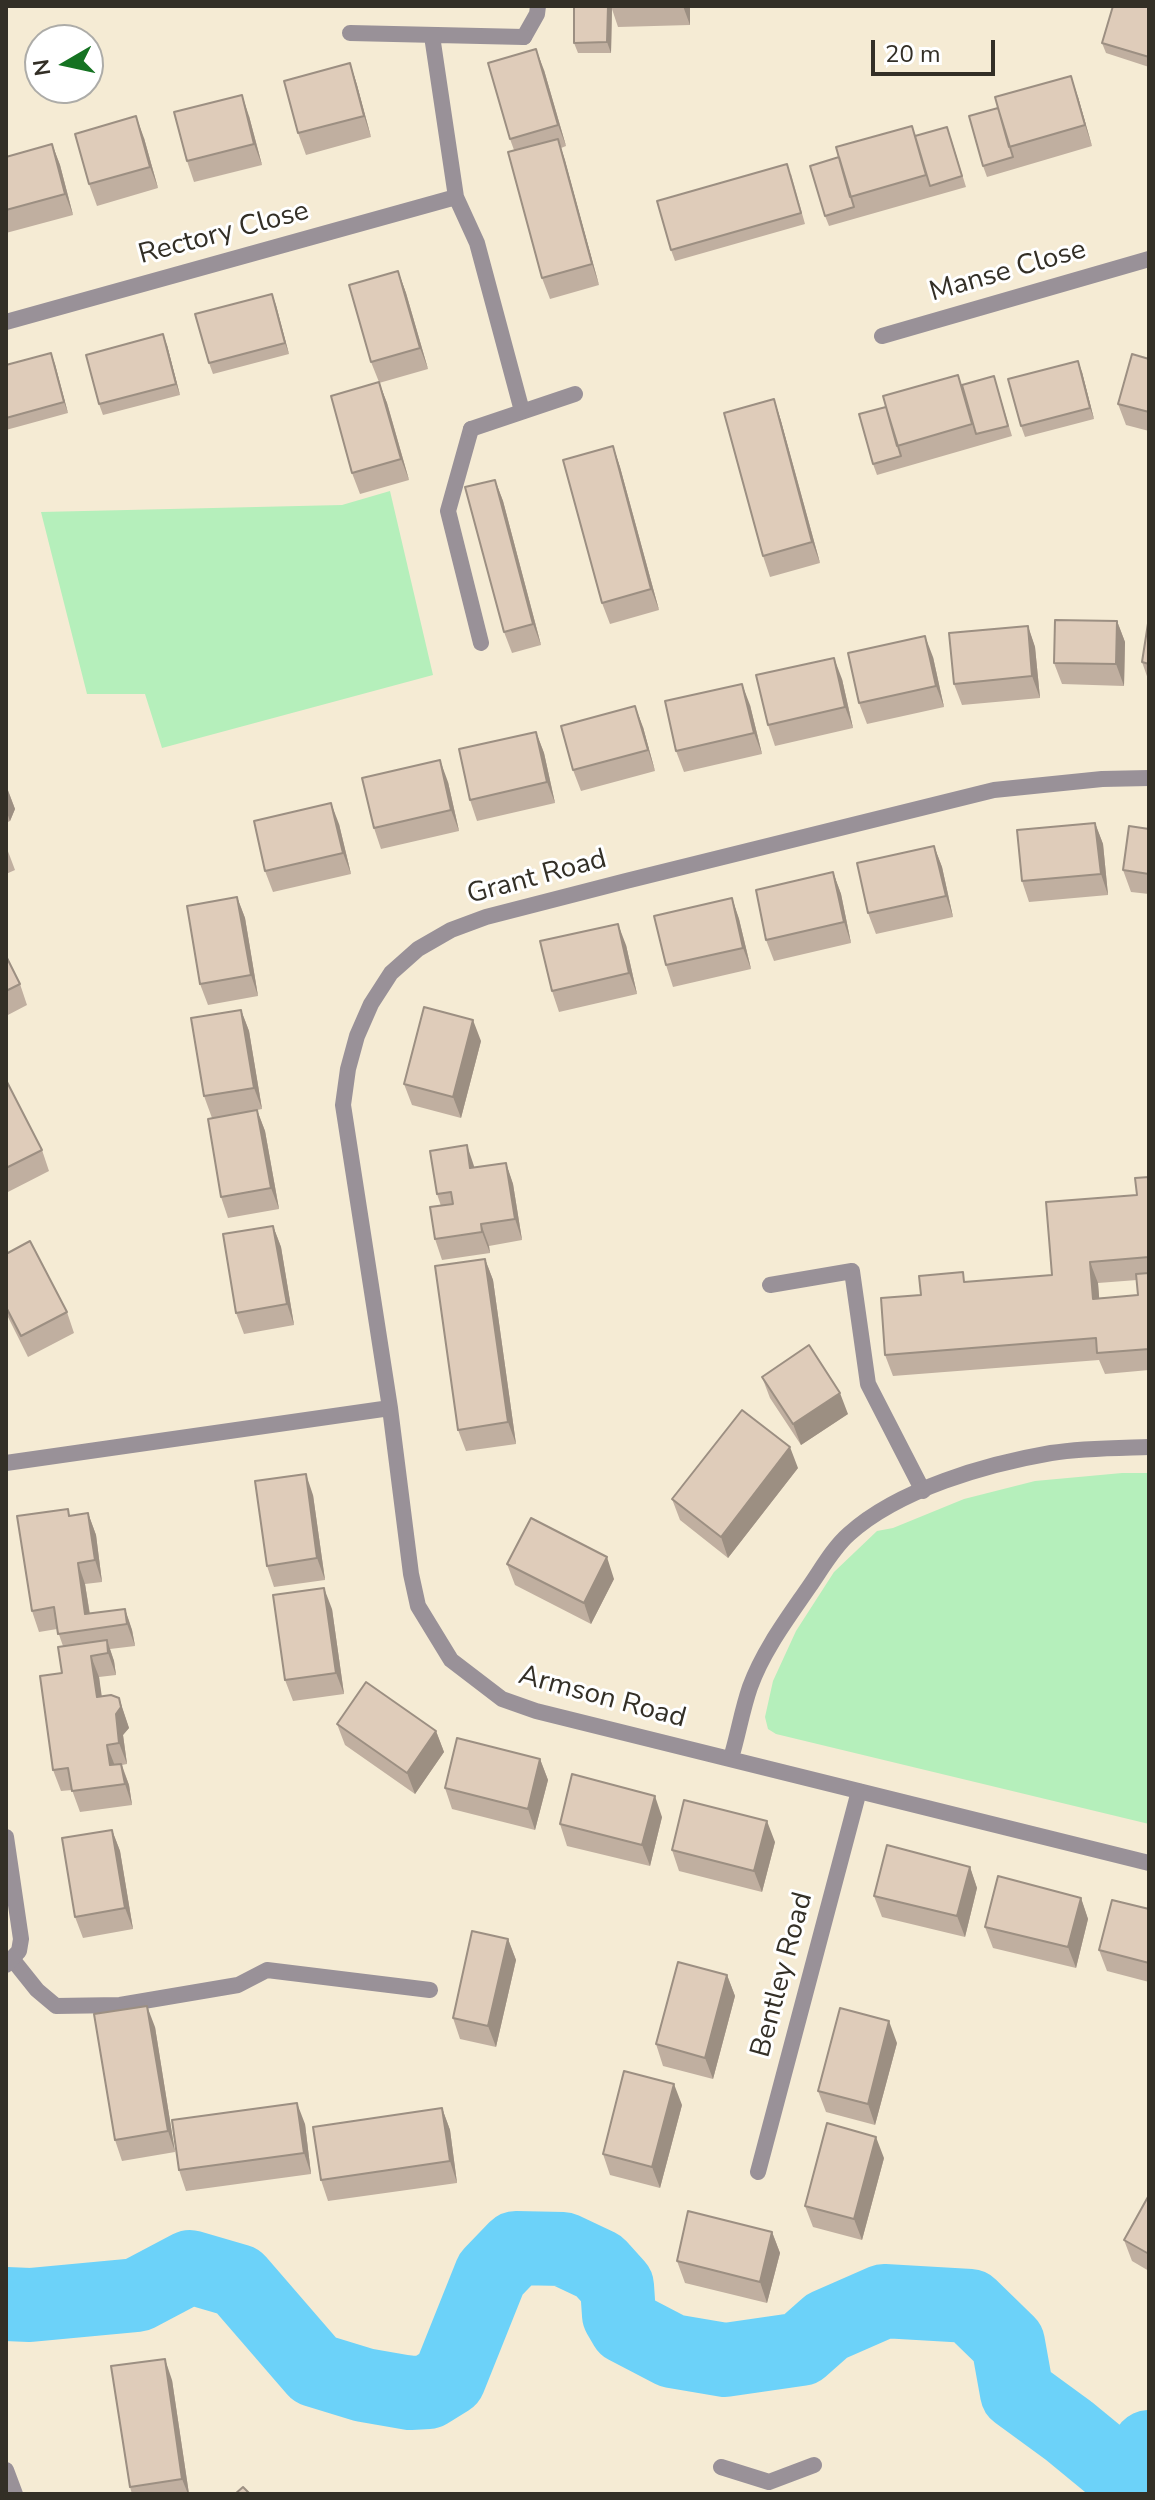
<!DOCTYPE html>
<style>
body{margin:0}
#map{position:relative;width:1155px;height:2500px;overflow:hidden;background:#f5ebd4;font-family:"Nunito Sans",sans-serif}
canvas{display:block}
.frame{position:absolute;inset:0;border:8px solid #332f26;pointer-events:none}
.north{position:absolute;left:24px;top:24px;width:80px;height:80px;box-sizing:border-box;background:#fff;border:2px solid #adaca8;border-radius:50%;rotate:261deg;font-size:22px;font-weight:700;line-height:32px;text-align:center;color:#332f26}
.north::after{content:'';display:block;margin:auto;width:28px;height:36px;background:#157322;clip-path:polygon(50% 0,100% 100%,50% 72%,0 100%)}
.scale{position:absolute;left:871px;top:40px;width:124px;height:36px;box-sizing:border-box;border:4px solid #332f26;border-top:0;padding-left:10px;font-size:24px;line-height:28px;white-space:nowrap;color:#332f26;-webkit-text-stroke:6px #fff;paint-order:stroke}
</style>
<div id="map">
<canvas width="1155" height="2500"></canvas>
<div class="frame"></div>
<div class="north">N</div>
<div class="scale">20 m</div>
</div>
<script>
const g = document.querySelector('canvas').getContext('2d');
g.lineJoin = 'round';
function fill(path, color) {
  g.fillStyle = color;
  g.fill(path, 'evenodd');
}
function trace(path, color, width, dash) {
  g.strokeStyle = color;
  g.lineWidth = width;
  g.lineCap = dash ? 'butt' : 'round';
  g.setLineDash(dash || []);
  g.stroke(path);
}
function write(font, color, halo, rows, align = 'center') {
  g.font = font + ' "Nunito Sans",sans-serif';
  g.lineWidth = 6;
  g.setLineDash([]);
  g.textBaseline = 'middle';
  g.strokeStyle = halo;
  g.fillStyle = color;
  for (const [text, x, y, turn = 0] of rows) {
    g.save();
    g.translate(x, y);
    g.rotate((+turn || 0) * Math.PI / 180);
    g.textAlign = isNaN(turn) ? turn : align;
    if (halo) g.strokeText(text, 0, 0);
    g.fillText(text, 0, 0);
    g.restore();
  }
}
fill(new Path2D(`
 M390 491 433 675 162 748 145 694H87L41 512 342 505Z
 M1122 1473H1149V1824L776 1734 768 1729 765 1717 773 1681 796 1631 834 1572 877 1531 893 1528 964 1499 1035 1481Z`), '#b5efbb');
trace(new Path2D(`
 M6 2304 30 2305 137 2295 190 2267 238 2281 315 2370 364 2385 410 2393 428 2392 449 2379 491 2274 516 2248 563 2249 599 2266 617 2286 619 2315 626 2327 672 2351 725 2360 801 2349 827 2326 884 2301 970 2306 1008 2343 1017 2393 1069 2431 1114 2468 1134 2478 1140 2472 1149 2447`), '#6cd2f9', 74);
trace(new Path2D(`
 M524 37 537 14 538 6
 M471 429 448 511 481 643
 M770 1285 852 1271 868 1384 923 1491
 M13 1960 37 1990 56 2006 120 2005 238 1985 267 1970 430 1990`), '#999198', 16);
trace(new Path2D(`
 M350 33 524 37
 M432 36 456 197 477 243 522 411
 M6 322 456 197
 M882 336 1149 259
 M471 429 575 394
 M1149 778 1102 779 994 790 626 881 486 917 451 930 418 949 391 973 371 1004 357 1036 348 1069 343 1105 390 1408 411 1574 418 1606 451 1660 502 1699 536 1711 1149 1863
 M6 1463 390 1408
 M731 1758C738 1735 742 1710 750 1687 763 1651 787 1619 809 1587 821 1570 833 1548 849 1534 899 1489 987 1464 1051 1453 1083 1448 1117 1448 1149 1447
 M6 1837 21 1939 19 1951 6 1965
 M758 2172 859 1791
 M721 2467 769 2482 814 2465
 M6 2470 15 2494`), '#999198', 16);
fill(new Path2D(`
 M574 6H690V25L618 27 612 9 611 53H578L574 43Z
 M1149 6V67L1106 53 1102 43Z
 M350 63 357 85 371 137 306 155 298 133Z
 M544 70 566 146 561 148 599 285 550 299 542 278 514 150 510 139Z
 M1078 97 1092 146 987 177 983 166Z
 M249 116 262 165 194 182 187 161Z
 M915 136 951 138 966 187 829 226 825 216Z
 M144 138 158 188 97 206 89 184Z
 M52 144 60 165 73 215 6 233V157Z
 M791 174 805 224 675 261 671 250Z
 M398 271 406 293 428 369 379 383 387 403 409 480 360 494 352 473 379 382 371 362Z
 M272 294 289 354 213 374 209 363Z
 M167 345 180 395 103 415 99 404Z
 M51 353 68 413 6 430V365Z
 M1149 359V431L1126 425 1118 404Z
 M1082 372 1094 419 1025 437 1021 426Z
 M994 376 1012 436 877 475 873 464 962 385Z
 M774 399 781 421 820 563 770 577 763 556Z
 M613 446 620 467 659 610 610 624 602 603Z
 M495 480 503 501 541 645 512 653 504 632Z
 M1149 617V682L1142 662Z
 M1117 621 1125 642 1124 686 1062 684 1054 663Z
 M1028 626 1035 647 1040 698 962 705 954 684Z
 M933 657 944 707 867 724 859 703Z
 M842 679 853 728 775 746 768 725Z
 M750 705 762 754 684 772 676 751Z
 M643 727 655 771 581 791 573 770Z
 M536 732 544 753 555 803 477 821 470 800Z
 M448 782 459 831 381 849 374 828Z
 M6 785 15 809 10 821 6 823Z
 M1095 823 1103 844 1108 895 1029 902 1022 881Z
 M339 824 351 874 273 892 265 871Z
 M1149 829V894L1131 892 1123 870Z
 M6 846 15 870 6 874Z
 M934 846 942 867 953 917 876 934 868 913Z
 M833 872 841 894 851 943 774 961 766 940Z
 M237 897 245 918 258 996 208 1005 200 984Z
 M732 898 739 919 751 969 673 987 666 965Z
 M626 945 637 994 559 1012 552 991Z
 M6 956 20 984 27 1005 6 1016Z
 M241 1010 249 1031 262 1109 257 1110 265 1131 279 1209 228 1218 221 1197 212 1118 204 1096Z
 M481 1041 461 1118 412 1105 404 1084Z
 M6 1080 42 1150 49 1171 6 1193Z
 M506 1163 513 1184 522 1240 489 1246 490 1253 442 1260 435 1239 441 1206 437 1194 474 1168Z
 M1149 1177V1370L1105 1374 1099 1360 893 1376 885 1355 967 1282 1052 1275 1137 1195ZM1137 1280 1138 1295 1099 1298 1098 1283Z
 M273 1226 281 1247 294 1325 244 1334 236 1313Z
 M6 1254 67 1312 74 1333 28 1357 6 1313Z
 M485 1259 493 1280 516 1444 466 1451 458 1430Z
 M762 1377 848 1414 801 1445 770 1398Z
 M798 1468 728 1558 680 1520 672 1499Z
 M313 1495 325 1580 274 1587 267 1566Z
 M88 1513 96 1535 102 1582 85 1584 90 1614 125 1609 132 1630 135 1646 110 1649 114 1661 116 1675 99 1677 101 1696 119 1698 129 1728 123 1735 127 1764 122 1765 129 1785 132 1805 80 1812 72 1790 61 1791 53 1770 62 1673 63 1646 57 1629 39 1632 32 1611 70 1516Z
 M507 1564 614 1579 591 1624 515 1585Z
 M332 1609 344 1694 293 1701 285 1680Z
 M337 1724 436 1731 444 1752 415 1794 345 1745Z
 M540 1759 548 1780 535 1830 452 1809 445 1788Z
 M662 1817 650 1866 567 1846 560 1824Z
 M112 1830 120 1851 133 1929 83 1938 75 1917Z
 M775 1842 762 1892 679 1871 672 1850Z
 M970 1867 977 1888 965 1937 882 1917 874 1896Z
 M1081 1898 1088 1919 1076 1968 993 1948 985 1927Z
 M1149 1909V1982L1107 1971 1099 1950Z
 M508 1939 516 1960 496 2047 460 2039 453 2018Z
 M727 1975 735 1996 713 2079 663 2066 656 2044Z
 M155 2027 175 2152 122 2161 115 2140Z
 M897 2043 875 2125 826 2112 818 2091Z
 M682 2105 660 2188 610 2175 603 2154Z
 M442 2108 450 2130 457 2183 328 2201 321 2180Z
 M305 2124 311 2174 186 2191 179 2170Z
 M884 2158 862 2240 813 2227 805 2206Z
 M1149 2195V2271L1132 2261 1124 2240Z
 M772 2232 780 2253 767 2303 685 2283 677 2261Z
 M172 2380 189 2494H132L130 2487Z`), '#c0afa0');
fill(new Path2D(`
 M608 6H612L611 53 607 42Z
 M683 6H690V25Z
 M536 49 544 70 566 146 558 125Z
 M350 63 357 85 371 137 364 116Z
 M1071 76 1078 97 1092 146 1085 125Z
 M242 95 249 116 262 165 254 144Z
 M136 116 144 138 158 188 150 167Z
 M558 139 565 160 599 285 592 264Z
 M52 144 60 165 73 215 65 194Z
 M398 271 406 293 428 369 420 348Z
 M272 294 276 305 289 354 285 343Z
 M163 334 167 345 180 395 176 384Z
 M51 353 55 364 68 413 64 402Z
 M1078 361 1082 372 1094 419 1090 408Z
 M379 382 387 403 409 480 401 459Z
 M774 399 781 421 820 563 812 542Z
 M613 446 620 467 659 610 651 589Z
 M495 480 503 501 541 645 533 624Z
 M1117 621 1125 642 1124 686 1116 664Z
 M1028 626 1035 647 1040 698 1032 676Z
 M925 636 933 657 944 707 936 686Z
 M834 658 842 679 853 728 845 707Z
 M742 684 750 705 762 754 754 733Z
 M635 706 643 727 655 771 648 750Z
 M536 732 544 753 555 803 547 782Z
 M440 760 448 782 459 831 451 810Z
 M7 788 15 809 10 821 6 810V791Z
 M331 803 339 824 351 874 343 853Z
 M1095 823 1103 844 1108 895 1101 874Z
 M934 846 942 867 953 917 946 896Z
 M833 872 841 894 851 943 844 922Z
 M237 897 245 918 258 996 251 975Z
 M732 898 739 919 751 969 743 948Z
 M618 924 626 945 637 994 629 973Z
 M241 1010 249 1031 262 1109 254 1088Z
 M473 1020 481 1041 461 1118 453 1097Z
 M257 1110 265 1131 279 1209 271 1188Z
 M467 1145 474 1166 477 1189 470 1168Z
 M506 1163 513 1184 522 1240 515 1219Z
 M481 1224 489 1246 490 1253 482 1232Z
 M273 1226 281 1247 294 1325 287 1304Z
 M485 1259 493 1280 516 1444 508 1422Z
 M1090 1262 1098 1283 1101 1320 1093 1299Z
 M840 1393 848 1414 801 1445 793 1424Z
 M790 1447 798 1468 728 1558 721 1537Z
 M306 1474 313 1495 325 1580 317 1558Z
 M88 1513 96 1535 102 1582 95 1560Z
 M607 1557 614 1579 591 1624 584 1603Z
 M78 1563 85 1584 92 1629 85 1614Z
 M324 1588 332 1609 344 1694 336 1673Z
 M125 1609 132 1630 135 1646 127 1624Z
 M107 1640 114 1661 116 1675 108 1653Z
 M91 1656 99 1677 105 1718 97 1697Z
 M119 1698 129 1728 123 1735 127 1764 119 1743 116 1714Z
 M436 1731 444 1752 415 1794 407 1773Z
 M107 1745 115 1766 117 1786 110 1765Z
 M540 1759 548 1780 535 1830 528 1809Z
 M121 1764 129 1785 132 1805 125 1784Z
 M655 1796 662 1817 650 1866 642 1845Z
 M767 1821 775 1842 762 1892 754 1871Z
 M112 1830 120 1851 133 1929 125 1908Z
 M970 1867 977 1888 965 1937 957 1916Z
 M1081 1898 1088 1919 1076 1968 1068 1947Z
 M508 1939 516 1960 496 2047 488 2026Z
 M727 1975 735 1996 713 2079 705 2058Z
 M147 2006 155 2027 175 2152 168 2131Z
 M889 2021 897 2043 875 2125 868 2104Z
 M674 2084 682 2105 660 2188 652 2167Z
 M297 2103 305 2124 311 2174 304 2153Z
 M442 2108 450 2130 457 2183 450 2161Z
 M876 2137 884 2158 862 2240 854 2219Z
 M772 2232 780 2253 767 2303 760 2282Z
 M165 2359 172 2380 189 2494H188L182 2479Z`), '#9c8f82');
const building = new Path2D(`
 M574 6H608L607 42 574 43Z
 M1113 6H1149V57L1102 43Z
 M536 49 558 125 510 139 488 63Z
 M350 63 364 116 298 133 284 81Z
 M1071 76 1085 125 1009 147 995 97Z
 M242 95 254 144 187 161 174 112Z
 M998 108 1013 157 983 166 969 116Z
 M136 116 150 167 89 184 75 134Z
 M912 126 926 175 850 197 836 147Z
 M947 127 962 176 930 186 915 136Z
 M558 139 592 264 542 278 508 152Z
 M52 144 65 194 6 210V157Z
 M839 157 854 207 825 216 810 166Z
 M787 164 801 213 671 250 657 201Z
 M398 271 420 348 371 362 349 285Z
 M272 294 285 343 209 363 195 314Z
 M163 334 176 384 99 404 86 355Z
 M51 353 64 402 6 418V365Z
 M1132 354 1149 359V412L1118 404Z
 M1078 361 1090 408 1021 426 1008 379Z
 M958 375 972 424 897 446 883 396Z
 M994 376 1008 426 976 434 962 385Z
 M379 382 401 459 352 473 331 396Z
 M774 399 812 542 763 556 724 413Z
 M886 407 901 456 873 464 859 414Z
 M613 446 651 589 602 603 563 460Z
 M495 480 533 624 504 632 465 487Z
 M1149 617V664L1142 662Z
 M1055 620 1117 621 1116 664 1054 663Z
 M1028 626 1032 676 954 684 949 633Z
 M925 636 936 686 859 703 848 653Z
 M834 658 845 707 768 725 756 675Z
 M742 684 754 733 676 751 665 701Z
 M635 706 648 750 573 770 561 726Z
 M536 732 547 782 470 800 459 749Z
 M440 760 451 810 374 828 362 778Z
 M331 803 343 853 265 871 254 821Z
 M1095 823 1101 874 1022 881 1017 830Z
 M1129 826 1149 829V874L1123 870Z
 M934 846 946 896 868 913 857 863Z
 M833 872 844 922 766 940 756 890Z
 M237 897 251 975 200 984 187 906Z
 M732 898 743 948 666 965 654 916Z
 M618 924 629 973 552 991 540 941Z
 M6 956 20 984 6 991Z
 M424 1007 473 1020 453 1097 404 1084Z
 M241 1010 254 1088 204 1096 191 1018Z
 M6 1080 42 1150 6 1168Z
 M257 1110 271 1188 221 1197 208 1119Z
 M467 1145 470 1168 506 1163 515 1219 481 1224 482 1232 435 1239 430 1207 453 1204 451 1192 437 1194 430 1151Z
 M1149 1177V1257L1090 1262 1093 1299 1138 1295 1136 1274 1149 1273V1349L1097 1353 1096 1338 885 1355 881 1298 921 1295 919 1276 963 1272 964 1282 1052 1275 1046 1202 1137 1195 1135 1178Z
 M273 1226 287 1304 236 1313 223 1234Z
 M30 1241 67 1312 21 1336 6 1307V1254Z
 M485 1259 508 1422 458 1430 435 1266Z
 M809 1345 840 1393 793 1424 762 1377Z
 M742 1410 790 1447 721 1537 672 1499Z
 M306 1474 317 1558 267 1566 255 1481Z
 M68 1509 69 1516 88 1513 95 1560 78 1563 85 1614 125 1609 127 1624 58 1634 54 1607 32 1611 17 1516Z
 M531 1518 607 1557 584 1603 507 1564Z
 M324 1588 336 1673 285 1680 273 1595Z
 M107 1640 108 1653 91 1656 97 1697 111 1695 119 1698 121 1707 116 1714 119 1743 107 1745 110 1765 121 1764 125 1784 72 1791 68 1768 53 1770 40 1676 62 1673 58 1647Z
 M366 1682 436 1731 407 1773 337 1724Z
 M457 1738 540 1759 528 1809 445 1788Z
 M572 1774 655 1796 642 1845 560 1824Z
 M684 1800 767 1821 754 1871 672 1850Z
 M112 1830 125 1908 75 1917 62 1838Z
 M887 1845 970 1867 957 1916 874 1896Z
 M998 1876 1081 1898 1068 1947 985 1927Z
 M1112 1900 1149 1909V1963L1099 1950Z
 M472 1931 508 1939 488 2026 453 2018Z
 M678 1962 727 1975 705 2058 656 2044Z
 M147 2006 168 2131 115 2140 94 2014Z
 M840 2008 889 2021 868 2104 818 2091Z
 M624 2071 674 2084 652 2167 603 2154Z
 M297 2103 304 2153 179 2170 172 2120Z
 M442 2108 450 2161 321 2180 313 2127Z
 M827 2123 876 2137 854 2219 805 2206Z
 M1149 2195V2254L1124 2240Z
 M688 2211 772 2232 760 2282 677 2261Z
 M165 2359 182 2479 130 2487 111 2366Z
 M243 2487 250 2494H235Z`);
fill(building, '#dfccba');
trace(building, '#9c8f82', 2);
write('28px', '#332f26', '#fff', [
 ["Rectory Close",224,234,-15],
 ["Manse Close",1008,272,-16],
 ["Grant Road",537,878,-15],
 ["Armson Road",602,1698,15],
 ["Bentley Road",783,1975,-75]
]);
</script>
